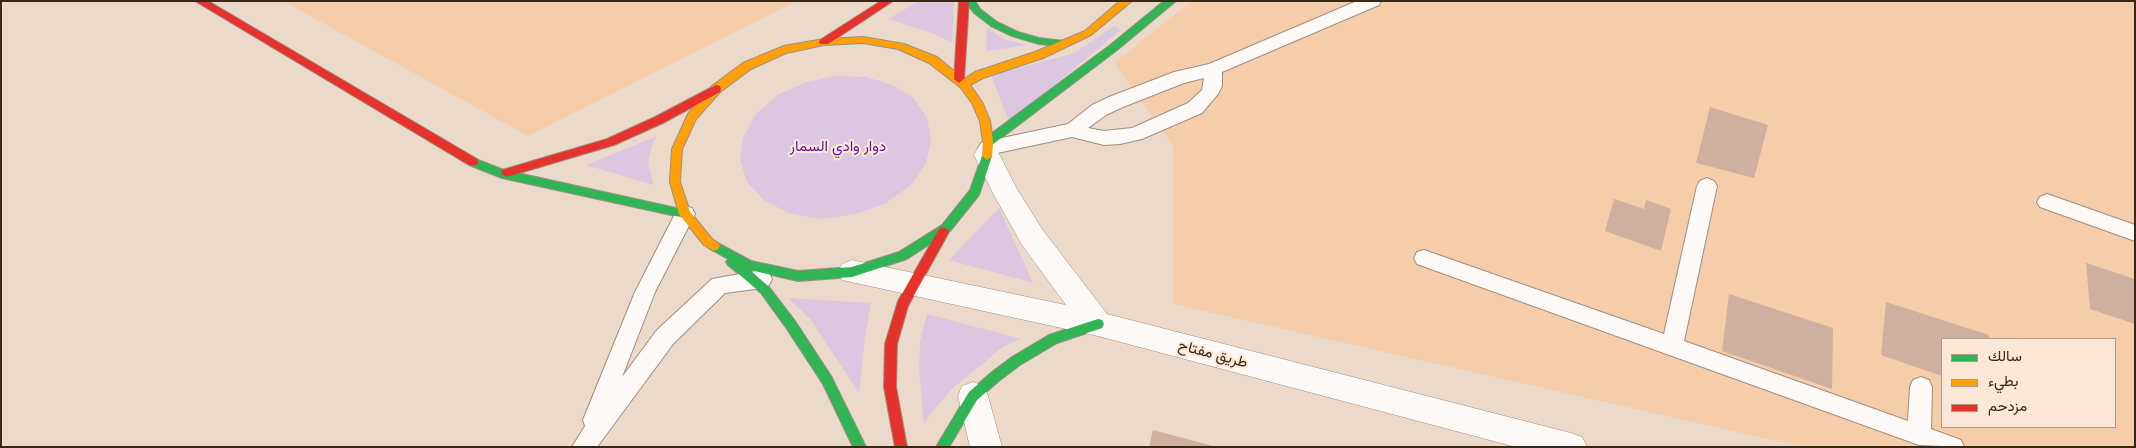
<!DOCTYPE html>
<html>
<head>
<meta charset="utf-8">
<style>
	body { margin:0 }
	#map { position:relative; width:2136px; height:448px; overflow:hidden; background:#ebd9ca; font-family:Montserrat,Vazirmatn,sans-serif }
	canvas { display:block }
	.frame { position:absolute; inset:0; border:2px solid #3b2715; pointer-events:none }
	.legend { position:absolute; left:1941px; top:338px; width:175px; height:90px; box-sizing:border-box; background:#fde7d6; border:1px solid #af9a89; margin:0; padding:6px 9px; list-style:none; font-size:15px; color:#3b2715 }
	.legend li { display:flex; align-items:center; gap:10px; height:25px }
	.legend b { width:25px; border:1px solid #af9a89 }
</style>
</head>
<body>
<div id="map">
<canvas width="2136" height="448"></canvas>
<div class="frame"></div>
<ul class="legend">
<li><b style="height:6px;background:#30b455"></b>سالك</li>
<li><b style="height:6px;background:#ff9f0a"></b>بطيء</li>
<li><b style="height:6px;background:#e5322d"></b>مزدحم</li>
</ul>
</div>
<script>
const ctx = document.querySelector('canvas').getContext('2d');
ctx.lineJoin = 'round';
function paint(path, color) { ctx.fillStyle = color; ctx.fill(path, 'evenodd'); }
const toPath = rows => new Path2D(rows.map(r => 'M' + r).join(''));
function stroke(path, color, width, dash) { ctx.strokeStyle = color; ctx.lineWidth = width; ctx.lineCap = dash ? 'butt' : 'round'; ctx.setLineDash(dash || []); ctx.stroke(path); }
function label(font, color, halo, rows, align = 'center') {
  ctx.font = font + ' Montserrat,Vazirmatn,sans-serif'; ctx.lineWidth = 4; ctx.setLineDash([]); ctx.textBaseline = 'middle'; ctx.strokeStyle = halo; ctx.fillStyle = color; for (const [text, x, y, turn = 0] of rows) {
    ctx.save(); ctx.translate(x, y); ctx.rotate((+turn || 0) * Math.PI / 180); ctx.textAlign = isNaN(turn) ? turn : align; if (halo) ctx.strokeText(text, 0, 0); ctx.fillText(text, 0, 0); ctx.restore();
  }
}
paint(toPath([
	[283,1,797,1,528,136],
	[1192,1,2135,1,2135,447,1803,447,1173,304,1173,145,1114,63],
	[1942,339,2115,339,2115,427,1942,427]
]), '#f6cdab');
paint(toPath([
	[919,1,954,1,952,43,935,34,888,19],
	[1114,26,1121,30,1009,122,991,75,1075,53],
	[987,27,1003,39,1027,45,986,51],
	[837,76,866,77,893,85,913,98,927,117,931,140,926,163,911,185,886,203,856,214,823,219,791,214,765,201,747,182,740,159,744,135,757,113,779,94,807,82],
	[657,136,652,144,648,163,654,185,586,165],
	[999,208,1033,283,949,260],
	[788,298,871,303,865,337,859,393,811,320],
	[927,314,1021,339,1004,346,953,388,931,413,924,424,919,370,920,341]
]), '#dbc7df');
paint(toPath([
	[1710,107,1768,125,1754,178,1696,163],
	[1614,199,1644,209,1646,200,1671,209,1661,251,1605,231],
	[2086,263,2135,279,2135,324,2090,309],
	[1729,294,1833,328,1832,389,1722,351],
	[1886,302,1989,335,1989,339,1942,339,1942,376,1881,355],
	[1153,430,1213,446,1213,447,1149,447]
]), '#cfaf9e');
const lane = toPath([
	[1357,1,1381,1,1379,5,1222,72,1222,86,1218,94,1202,113,1142,139,1120,144,1104,145,1072,137,988,155,981,153,978,148,981,143,988,141,1068,124,1092,105,1109,97,1174,72,1209,64,1357,1],
	[1204,78,1202,90,1188,103,1132,128,1104,131,1088,128,1106,115,1123,107,1184,83,1204,78],
	[1707,178,1714,181,1717,186,1684,341,1908,421,1910,387,1913,380,1921,377,1929,380,1932,387,1931,429,1961,440,1964,447,1919,445,1417,264,1414,258,1417,252,1424,250,1664,334,1697,186,1700,181,1707,178],
	[2047,194,2135,225,2135,241,2040,207,2037,202,2040,197,2047,194],
	[685,206,692,208,695,214,655,292,622,377,657,330,712,279,762,270,769,273,772,279,769,285,762,288,725,293,673,344,597,447,572,447,585,426,583,420,635,292,678,208,685,206]
]);
const street = toPath([
	[987,145,996,148,1017,189,1042,229,1107,314,1571,433,1582,437,1587,447,1516,447,1098,336,842,280,838,272,842,264,852,260,1066,305,1022,245,994,195,974,155,978,148,987,145],
	[973,382,984,386,988,396,1002,447,970,447,958,396,962,386,973,382]
]);
const fast = toPath([
	[965,1,975,1,980,9,997,22,1018,32,1039,38,1065,41,1070,44,1065,47,1039,44,1012,36,991,26,974,13,965,1],
	[1164,1,1176,1,1117,50,992,145,984,145,983,142,984,139,1109,46,1164,1],
	[987,152,992,156,979,195,950,231,907,259,852,277,798,281,750,270,769,287,795,321,831,376,866,447,853,447,823,384,787,329,761,293,728,265,726,262,728,259,710,249,708,246,710,243,714,241,751,261,798,271,852,267,899,252,942,225,970,190,982,156,987,152],
	[473,158,504,170,685,210,689,211,691,214,689,217,685,218,502,178,469,165,468,162,473,158],
	[1098,319,1102,320,1104,324,1102,328,1057,343,1020,365,1000,380,977,400,949,447,936,447,969,392,992,372,1012,357,1049,335,1098,319]
]);
const slow = toPath([
	[1120,1,1132,1,1091,35,1043,58,983,78,970,85,982,102,990,121,993,142,992,156,987,160,982,156,983,142,980,121,972,103,960,87,929,63,898,49,863,43,824,45,786,53,751,69,720,92,696,119,682,149,680,182,690,212,712,239,718,243,720,246,718,249,714,251,704,245,679,214,670,182,672,149,688,114,712,86,743,63,784,46,824,39,863,37,904,44,937,57,964,79,975,72,1035,52,1085,31,1120,1]
]);
const jam = toPath([
	[195,1,208,1,477,159,478,162,477,165,469,165,195,1],
	[881,1,893,1,828,44,820,44,819,42,820,40,881,1],
	[959,1,969,1,964,79,959,83,954,79,959,1],
	[716,85,720,86,721,89,720,92,663,123,614,145,506,177,501,173,502,170,607,139,655,117,716,85],
	[943,227,947,229,949,232,908,306,897,344,896,387,907,447,895,447,884,387,885,344,898,301,939,229,943,227]
]);
stroke(lane, '#9f8f80', 2);
stroke(street, '#9f8f80', 1);
stroke(fast, '#9f8f80', 2);
stroke(slow, '#9f8f80', 2);
stroke(jam, '#9f8f80', 2);
paint(lane, '#fcf9f7');
paint(street, '#fcf9f7');
paint(fast, '#30b455');
paint(slow, '#ff9f0a');
paint(jam, '#e5322d');
label('15px', '#6216a2', '#fde7d6', [
	["دوار وادي السمار",838,147]
]);
label('15px', '#3b2715', '#fde7d6', [
	["طريق مفتاح",1213,354,15]
]);
</script>
</body>
</html>
